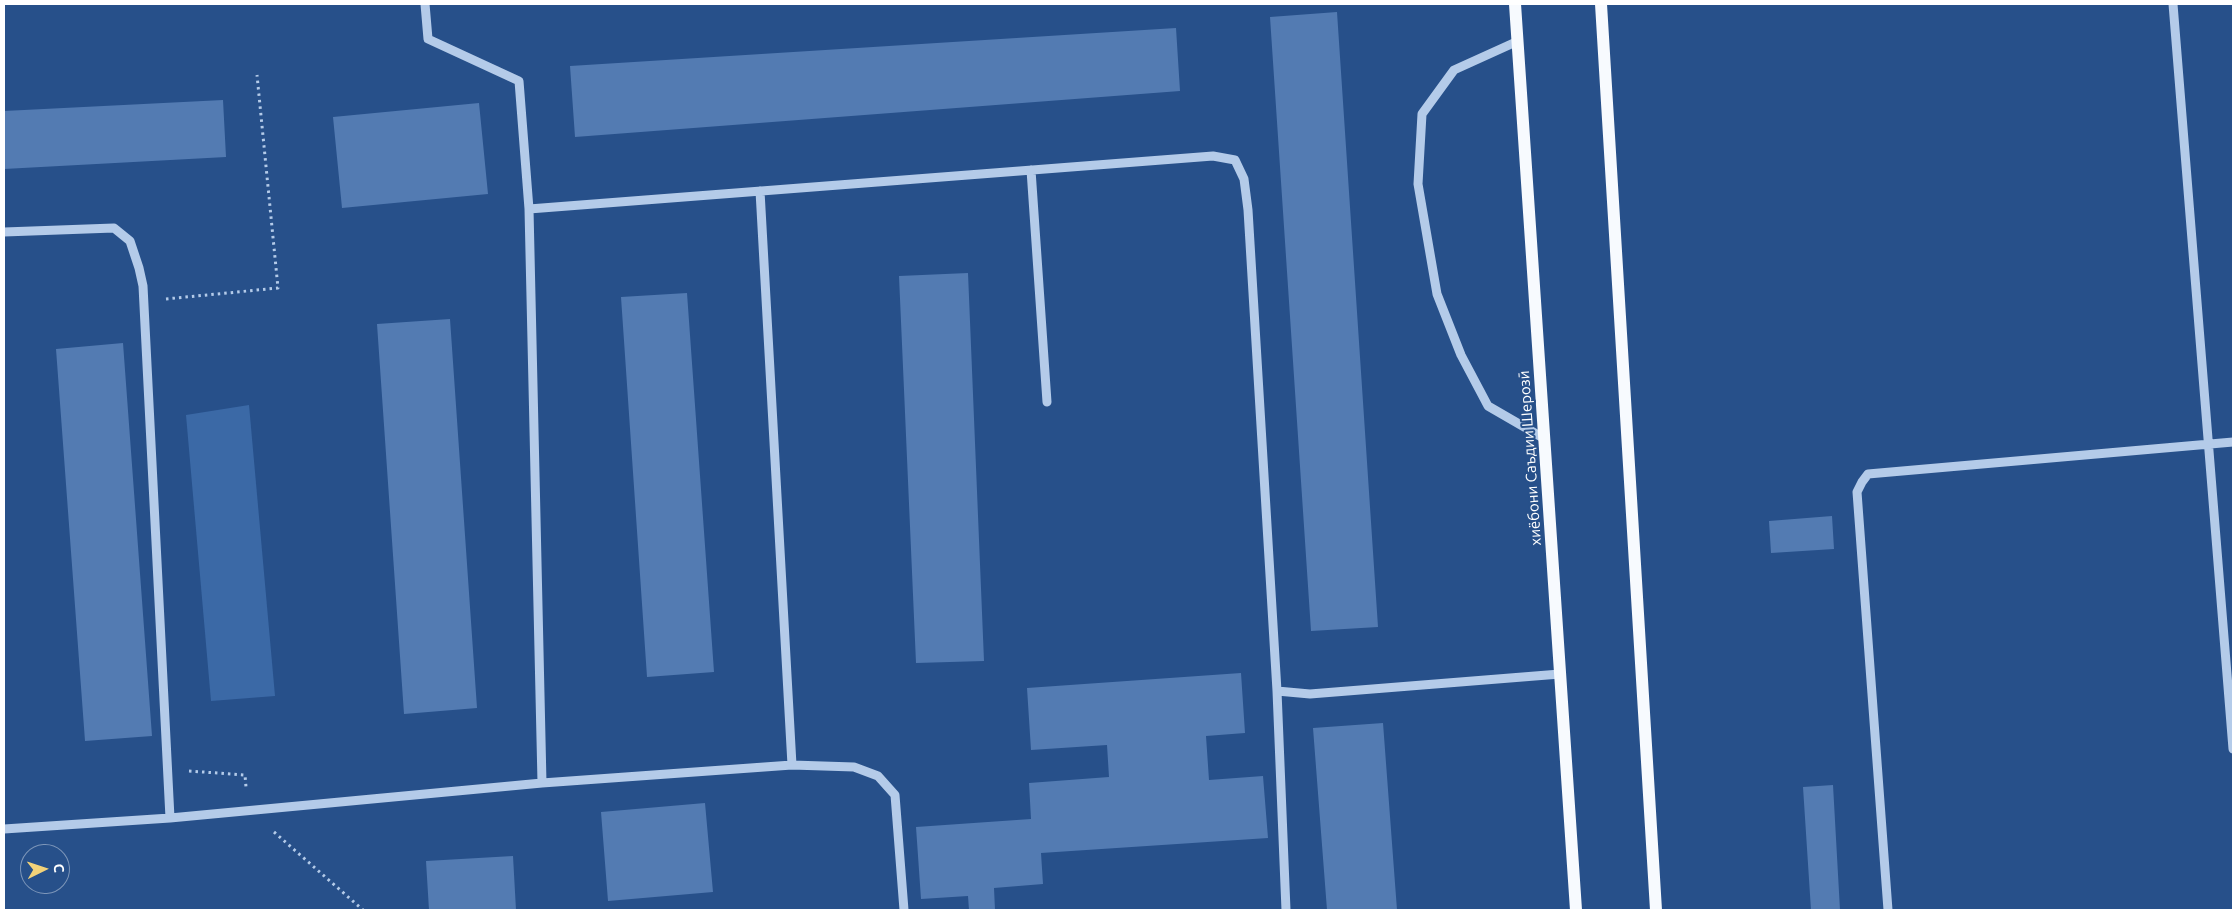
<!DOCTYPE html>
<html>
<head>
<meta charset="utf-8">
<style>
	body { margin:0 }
	#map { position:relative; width:2237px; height:914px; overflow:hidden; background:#27508a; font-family:Ubuntu,sans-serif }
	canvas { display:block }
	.frame { position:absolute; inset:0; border:5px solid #fff; pointer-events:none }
	.north { position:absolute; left:20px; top:844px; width:50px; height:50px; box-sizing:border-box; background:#27508a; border:1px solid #7d96b9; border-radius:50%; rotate:86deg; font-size:14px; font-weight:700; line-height:20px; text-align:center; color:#fff }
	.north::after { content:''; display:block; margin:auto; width:18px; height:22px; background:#f2d279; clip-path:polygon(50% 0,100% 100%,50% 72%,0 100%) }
</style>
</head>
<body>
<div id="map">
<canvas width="2237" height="914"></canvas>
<div class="frame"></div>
<div class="north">С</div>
</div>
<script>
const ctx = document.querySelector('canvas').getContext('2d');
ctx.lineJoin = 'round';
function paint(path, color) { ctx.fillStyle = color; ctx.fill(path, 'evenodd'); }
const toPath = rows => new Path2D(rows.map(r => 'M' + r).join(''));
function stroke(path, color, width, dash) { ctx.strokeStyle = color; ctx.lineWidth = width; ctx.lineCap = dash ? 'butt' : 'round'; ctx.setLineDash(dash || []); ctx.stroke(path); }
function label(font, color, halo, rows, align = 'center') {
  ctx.font = font + ' Ubuntu,sans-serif'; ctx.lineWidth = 4; ctx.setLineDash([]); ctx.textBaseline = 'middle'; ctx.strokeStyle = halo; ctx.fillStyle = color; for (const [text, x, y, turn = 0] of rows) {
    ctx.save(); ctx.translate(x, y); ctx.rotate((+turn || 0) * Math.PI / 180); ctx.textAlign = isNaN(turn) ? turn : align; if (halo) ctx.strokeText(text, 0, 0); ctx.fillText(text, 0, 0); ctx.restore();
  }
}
paint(toPath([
	[249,405,275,696,211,701,186,415]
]), '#3b69a6');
paint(toPath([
	[1337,12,1378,627,1311,631,1270,17],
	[1176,28,1180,91,575,137,570,66],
	[223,100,226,157,4,169,4,111],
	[479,103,488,194,342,208,333,117],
	[968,273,984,661,916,663,899,276],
	[687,293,714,672,647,677,621,297],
	[450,319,477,708,404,714,377,324],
	[123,343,152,736,85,741,56,349],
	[1832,516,1834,549,1771,553,1769,521],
	[1241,673,1245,733,1206,736,1209,780,1263,776,1268,838,1041,853,1043,884,994,888,995,910,969,910,968,896,921,899,916,827,1031,819,1029,783,1109,777,1107,745,1031,750,1027,688],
	[1383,723,1397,910,1327,910,1313,728],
	[1833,785,1840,910,1811,910,1803,787],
	[705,803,713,892,608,901,601,812],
	[513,856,516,910,429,910,426,861]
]), '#537bb2');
stroke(toPath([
	[166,299,278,288,257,75],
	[189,771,245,775,246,787],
	[274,832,363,910]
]), '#b4cbe9', 3, [2.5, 4]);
stroke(toPath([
	[425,4,428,39,519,81,529,209,542,783,792,765,760,191],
	[2173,4,2233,749],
	[1518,41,1454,70,1422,114,1418,184,1437,294,1461,355,1488,406,1545,439],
	[1031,170,1047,402],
	[529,209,1213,156,1235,160,1244,179,1248,210,1277,691,1286,910],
	[4,232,114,228,130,241,139,268,143,286,170,818,542,783],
	[1277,691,1310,694,1560,674],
	[792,765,854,767,878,776,895,795,904,910],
	[4,829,170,818],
	[1888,910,1857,492,1862,482,1868,474,2233,442]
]), '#b4cbe9', 9);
stroke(toPath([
	[1515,4,1576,910],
	[1601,4,1656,910]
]), '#f7fafe', 12);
label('15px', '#fff', '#27508a', [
	["хиёбони Саъдии Шерозӣ",1530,458,-94]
]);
</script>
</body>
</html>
